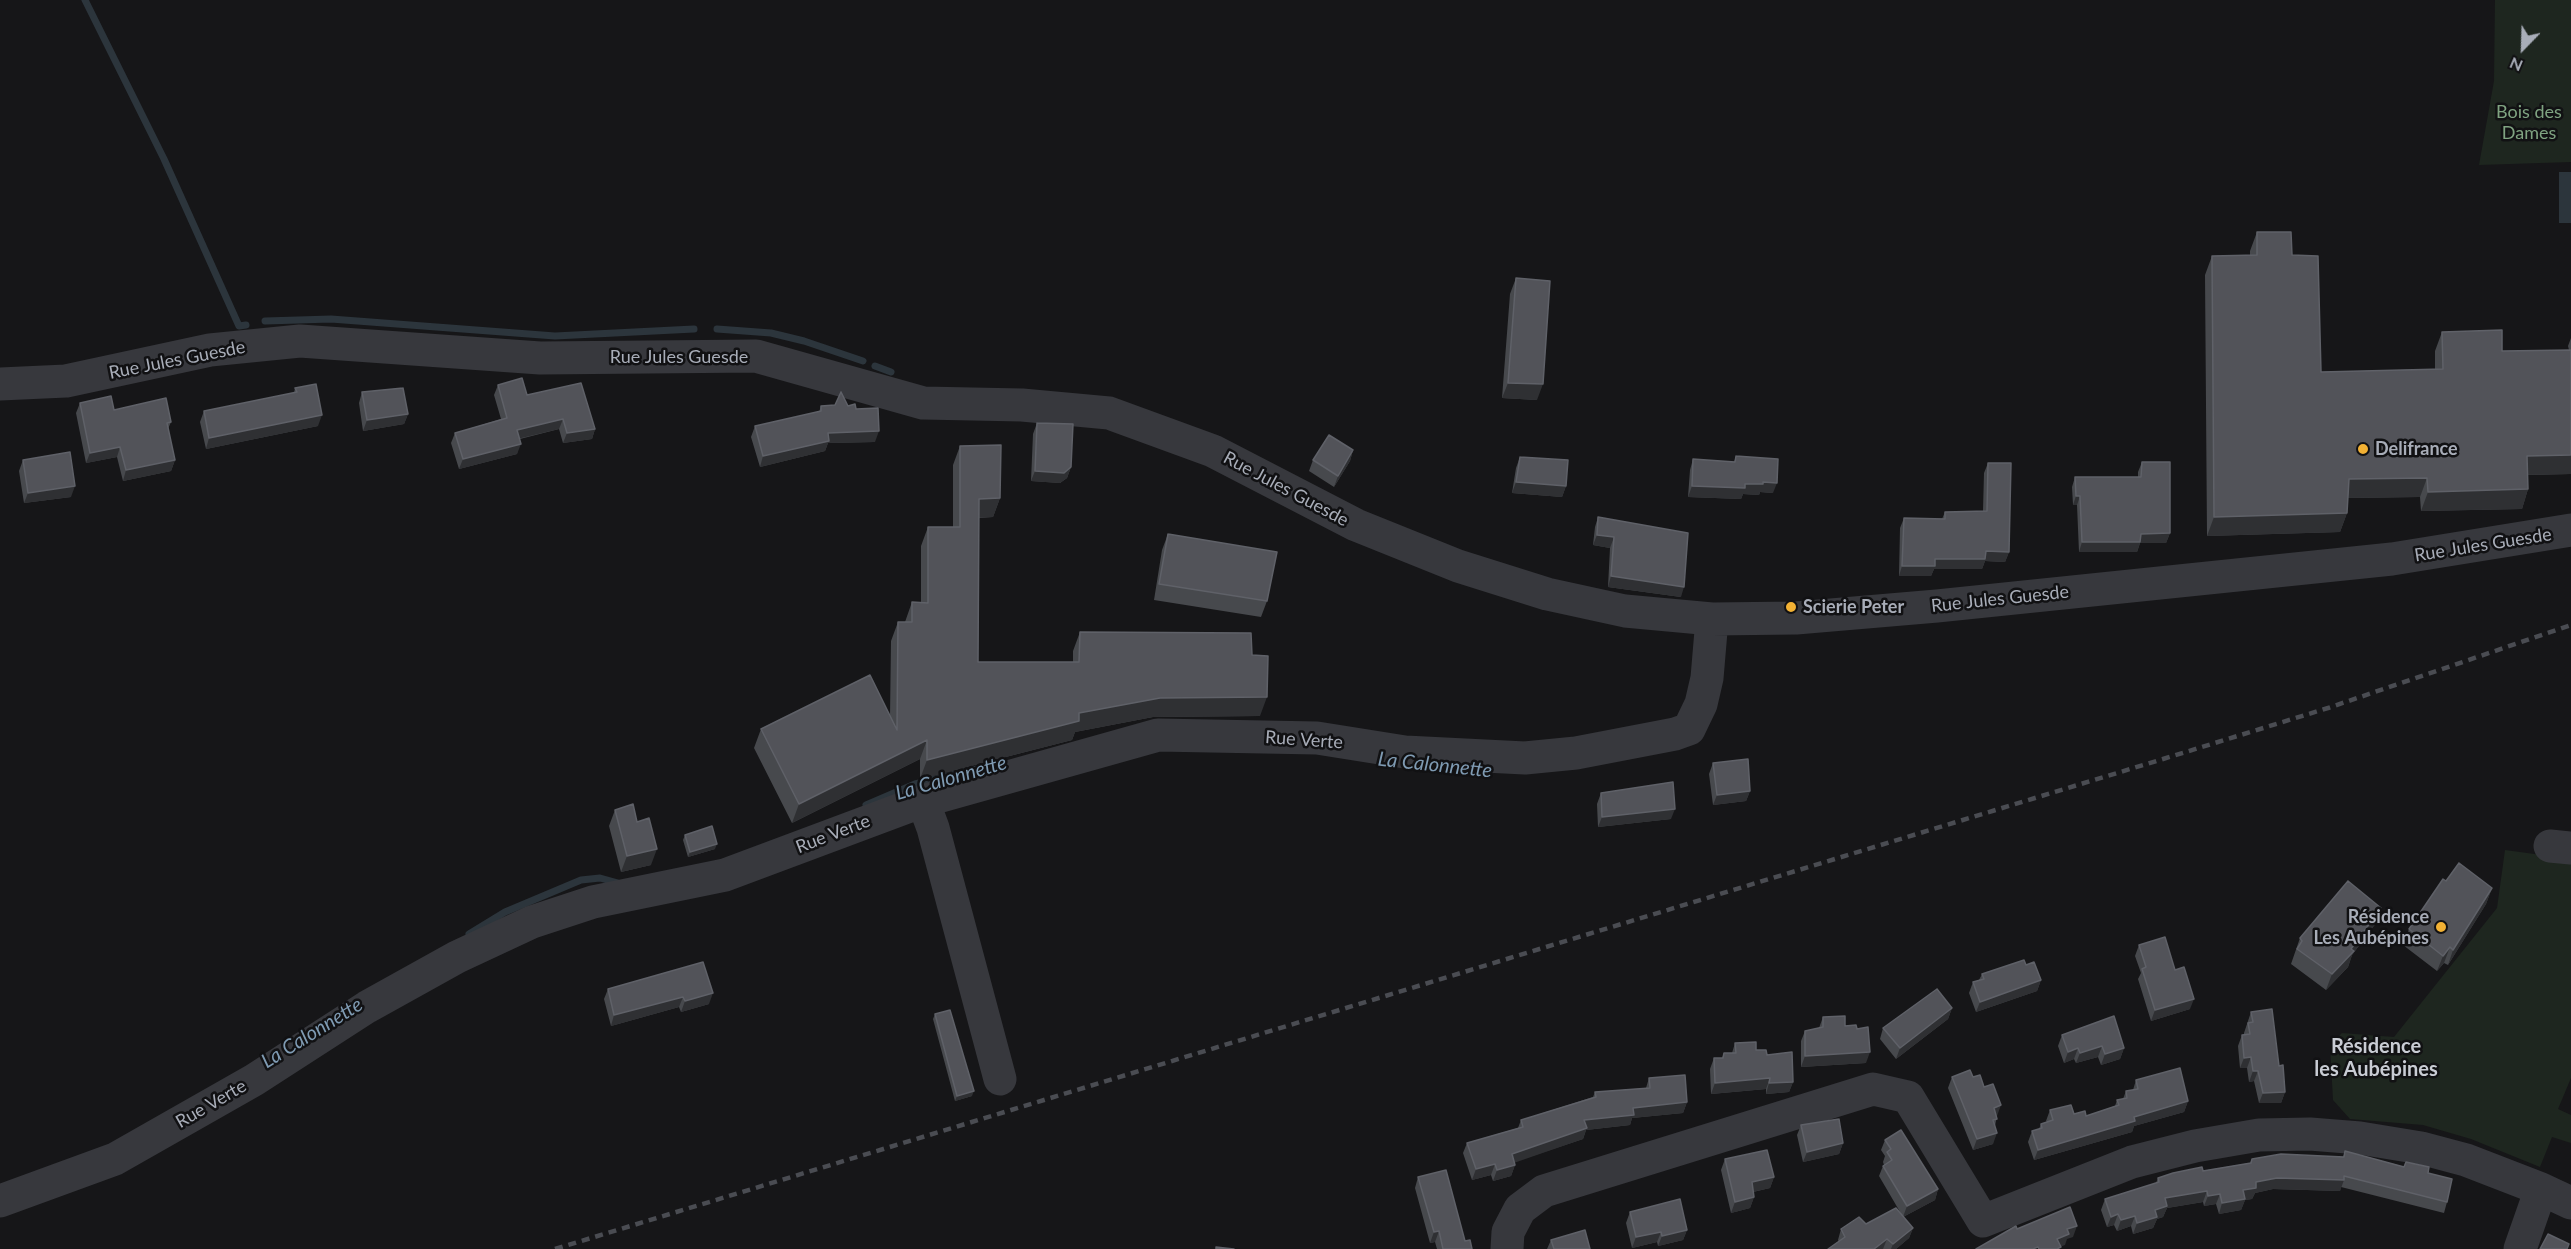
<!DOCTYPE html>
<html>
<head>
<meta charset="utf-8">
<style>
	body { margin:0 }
	#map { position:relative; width:2571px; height:1249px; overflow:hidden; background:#161618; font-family:Lato,sans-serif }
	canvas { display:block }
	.north { position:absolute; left:2493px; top:18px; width:60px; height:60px; -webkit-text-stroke:4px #111113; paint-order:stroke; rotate:203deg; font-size:16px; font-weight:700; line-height:24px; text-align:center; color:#a8adb8 }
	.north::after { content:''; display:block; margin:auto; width:21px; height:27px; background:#a8adb8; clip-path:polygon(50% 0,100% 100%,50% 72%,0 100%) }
</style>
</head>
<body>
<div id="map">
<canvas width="2571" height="1249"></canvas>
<div class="north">N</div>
</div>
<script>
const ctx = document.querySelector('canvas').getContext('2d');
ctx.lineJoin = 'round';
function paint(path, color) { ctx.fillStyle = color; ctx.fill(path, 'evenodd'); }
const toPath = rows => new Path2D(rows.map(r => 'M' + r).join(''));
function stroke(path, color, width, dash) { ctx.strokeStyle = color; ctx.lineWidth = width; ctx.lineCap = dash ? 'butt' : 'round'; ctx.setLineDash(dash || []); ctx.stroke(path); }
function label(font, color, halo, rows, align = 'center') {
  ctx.font = font + ' Lato,sans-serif'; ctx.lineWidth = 5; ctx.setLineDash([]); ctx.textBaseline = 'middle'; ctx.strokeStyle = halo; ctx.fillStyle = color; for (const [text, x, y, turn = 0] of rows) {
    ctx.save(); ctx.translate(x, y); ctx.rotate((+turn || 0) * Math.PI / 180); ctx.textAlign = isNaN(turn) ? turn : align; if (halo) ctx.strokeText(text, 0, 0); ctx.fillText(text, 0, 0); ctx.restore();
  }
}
paint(toPath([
	[2495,0,2571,0,2571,162,2479,165,2494,81],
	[2505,850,2571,859,2571,1078,2558,1109,2571,1115,2571,1143,2552,1137,2540,1167,2471,1139,2423,1125,2350,1119,2333,1100,2330,1045,2342,1033,2394,1037,2497,908]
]), '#1e261f');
paint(toPath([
	[2559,172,2571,172,2571,223,2559,223]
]), '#2c353c');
stroke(toPath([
	[85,0,164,159,239,326,246,325],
	[265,321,331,319,555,336,694,329],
	[717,329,771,333,804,341,863,361],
	[875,366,891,372],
	[866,805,915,784,981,768],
	[469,934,505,912,581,880,600,878,618,883]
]), '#2c353c', 7);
stroke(toPath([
	[0,384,66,381,210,350,300,341,540,358,756,356,923,403,1022,405,1109,413,1213,451,1356,525,1458,566,1547,594,1625,611,1712,619,1796,618,1937,606,2392,559,2571,530],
	[923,801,933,828,1000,1079],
	[2550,846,2571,848],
	[0,1201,115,1159,254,1080,367,1007,457,957,532,922,593,902,725,875,923,801,1158,735,1317,738,1405,752,1525,758,1576,753,1675,734,1689,729,1701,704,1707,678,1712,619],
	[1507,1249,1508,1232,1520,1209,1544,1191,1873,1089,1908,1097,1983,1221,2132,1162,2195,1146,2259,1135,2310,1134,2360,1138,2421,1148,2466,1160,2541,1189],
	[2520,1249,2541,1189,2571,1203]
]), '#37383d', 33);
stroke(toPath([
	[555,1249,2163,759,2328,708,2571,625]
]), '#4a4c52', 4.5, [8, 6]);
paint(toPath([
	[2257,232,2292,255,2321,372,2435,369,2435,351,2442,332,2502,351,2569,350,2568,346,2571,338,2571,474,2528,475,2528,489,2522,509,2421,511,2420,497,2348,498,2347,513,2340,532,2207,536,2205,275,2212,256,2250,255,2250,251],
	[1516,278,1537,400,1502,398,1510,294],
	[498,385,527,395,595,429,592,439,563,443,559,429,520,439,517,454,459,469,451,443,455,433,501,419,494,395],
	[295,388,318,426,206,449,200,422,204,411,294,393],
	[362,392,408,414,404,424,363,431,359,403],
	[80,403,171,422,168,429,175,460,171,471,123,481,117,457,86,463,76,413],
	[821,406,848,406,856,409,875,442,828,443,825,451,760,467,751,437,755,426,819,412],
	[1037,423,1071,467,1067,478,1060,483,1031,481,1033,434],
	[960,446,1000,498,993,517,979,518,978,662,1073,662,1073,651,1080,632,1252,655,1260,716,1153,717,1075,732,1072,740,920,779,920,759,792,823,754,748,761,729,890,717,891,641,898,622,905,622,912,602,921,602,921,546,928,527,953,527,953,465],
	[1353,450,1350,461,1334,487,1309,471,1313,460],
	[1736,456,1773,493,1760,492,1759,495,1743,494,1741,499,1688,497,1690,470,1693,459,1734,462],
	[1520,457,1566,486,1562,497,1512,493,1516,468],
	[23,460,71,497,24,503,19,471],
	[2142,462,2170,533,2166,543,2140,543,2137,552,2079,552,2077,505,2073,505,2072,487,2075,477,2138,477,2138,472],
	[1988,463,2009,552,2005,562,1985,561,1982,569,1934,569,1931,576,1899,576,1900,528,1904,518,1942,519,1945,512,1983,511,1984,473],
	[1598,517,1681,597,1608,587,1610,548,1593,545,1595,527],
	[1168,534,1267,601,1261,617,1154,600,1162,550],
	[1713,763,1750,791,1746,801,1713,805,1709,774],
	[1601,793,1671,819,1598,827,1597,804],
	[615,810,651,865,621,872,609,826],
	[685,835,715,849,688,857,683,840],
	[2446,881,2492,888,2486,904,2448,965,2444,963,2437,971,2403,945,2409,929],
	[2381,908,2376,923,2352,955,2348,967,2326,990,2291,964,2300,938],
	[2139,945,2175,970,2190,1009,2151,1021,2138,979,2141,973,2135,956],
	[703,962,709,1004,681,1012,679,1007,611,1026,604,999,608,989],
	[2026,965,2041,980,2037,991,1976,1012,1969,993,1973,982,1979,980,1982,974],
	[1952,1008,1948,1019,1896,1059,1880,1039,1883,1028],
	[2251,1012,2279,1066,2285,1092,2281,1103,2259,1103,2254,1081,2249,1082,2247,1068,2240,1068,2238,1046,2242,1035,2244,1035,2244,1033],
	[935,1014,972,1096,955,1101,933,1019],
	[1823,1017,1845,1026,1866,1063,1801,1067,1801,1041,1805,1031,1819,1028],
	[2062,1035,2124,1048,2120,1059,2101,1065,2098,1057,2076,1063,2074,1059,2064,1063,2058,1046],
	[1735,1043,1767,1055,1793,1082,1789,1092,1766,1094,1766,1089,1711,1094,1710,1069,1714,1058,1722,1058,1724,1053,1732,1053],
	[1952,1077,1973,1077,1984,1087,1997,1116,1995,1126,1993,1144,1973,1150,1948,1088],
	[1649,1078,1687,1102,1683,1113,1632,1118,1630,1125,1586,1130,1583,1139,1514,1162,1515,1165,1511,1176,1493,1181,1491,1175,1472,1180,1463,1153,1467,1143,1518,1128,1521,1120,1593,1097,1595,1092,1646,1088],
	[2136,1080,2188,1101,2184,1112,2134,1126,2132,1132,2034,1160,2028,1142,2032,1131,2039,1129,2041,1124,2047,1122,2046,1121,2050,1110,2086,1116,2115,1106,2117,1100,2123,1099,2126,1091,2133,1090],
	[1801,1125,1843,1143,1839,1154,1803,1162,1797,1135],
	[1885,1140,1938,1189,1935,1200,1903,1217,1879,1176,1883,1166,1884,1165,1883,1162,1885,1156,1881,1150],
	[2345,1151,2428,1173,2447,1202,2444,1213,2341,1187,2340,1191,2273,1189,2255,1193,2252,1199,2245,1200,2241,1210,2219,1214,2216,1204,2204,1206,2203,1202,2167,1208,2163,1217,2157,1219,2153,1228,2133,1234,2131,1226,2117,1231,2114,1225,2107,1227,2101,1210,2105,1199,2156,1183,2158,1178,2250,1163,2252,1159,2343,1157],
	[1725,1159,1774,1177,1770,1188,1753,1192,1754,1197,1750,1208,1731,1213,1721,1170],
	[1418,1177,1465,1241,1472,1249,1437,1249,1435,1242,1430,1243,1415,1188],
	[1630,1212,1687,1230,1683,1240,1658,1246,1657,1242,1632,1248,1626,1223],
	[1866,1224,1913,1228,1909,1238,1896,1249,1828,1249,1839,1242,1838,1240,1841,1229],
	[1551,1240,1590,1249,1547,1249]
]), '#47494d');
paint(toPath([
	[1508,383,1543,384,1537,400,1502,398],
	[408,414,404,424,363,431,367,420],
	[322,415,318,426,206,449,209,438],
	[563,419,559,429,513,440,517,430],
	[595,429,592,439,563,443,567,433],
	[879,431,875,442,828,443,825,451,760,467,763,456,828,433],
	[521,444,517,454,459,469,463,459],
	[120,447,117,457,86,463,90,453],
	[1353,450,1350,461,1334,487,1338,476],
	[2571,455,2571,474,2520,475,2527,456],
	[175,460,171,471,123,481,126,470],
	[1071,467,1067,478,1060,483,1031,481,1035,471],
	[2427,478,2420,497,2342,498,2349,479],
	[1516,482,1566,486,1562,497,1512,493],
	[1763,482,1777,483,1773,493,1760,492,1759,495,1743,494,1741,499,1688,497,1692,486],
	[75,486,71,497,24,503,28,493],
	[2528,489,2522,509,2421,511,2428,492],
	[2076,496,2080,496,2077,505,2073,505],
	[1000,498,993,517,972,518,979,499],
	[2347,513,2340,532,2207,536,2214,517],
	[2170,533,2166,543,2140,543,2137,552,2079,552,2082,542,2141,534],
	[1597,535,1614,537,1610,548,1593,545],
	[1986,551,2009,552,2005,562,1985,561,1982,569,1934,569,1931,576,1899,576,1902,566,1935,559],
	[1611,576,1684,587,1681,597,1608,587],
	[1267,697,1260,716,1153,717,1075,732,1072,740,920,779,927,760,1079,713,1160,698],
	[927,740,920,759,792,823,799,804],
	[1750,791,1746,801,1713,805,1717,795],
	[1675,809,1671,819,1598,827,1602,817],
	[717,844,715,849,688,857,690,852],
	[657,849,651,865,621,872,627,856],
	[2492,888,2486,904,2448,965,2453,950],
	[2381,908,2376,923,2352,955,2348,967,2326,990,2332,974],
	[2450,947,2444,963,2437,971,2443,956],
	[2041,980,2037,991,1976,1012,1980,1002],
	[713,993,709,1004,681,1012,685,1001],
	[683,997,679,1007,611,1026,614,1015],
	[2194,999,2190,1009,2151,1021,2155,1010],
	[1952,1008,1948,1019,1896,1059,1900,1048],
	[2102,1046,2098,1057,2076,1063,2080,1053],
	[2078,1048,2074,1059,2064,1063,2068,1052],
	[2124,1048,2120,1059,2101,1065,2105,1054],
	[1870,1052,1866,1063,1801,1067,1805,1056],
	[2251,1057,2247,1068,2240,1068,2244,1058],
	[2253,1071,2258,1071,2254,1081,2249,1082],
	[1770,1078,1766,1089,1711,1094,1715,1083],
	[1793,1082,1789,1092,1766,1094,1769,1083],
	[974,1091,972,1096,955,1101,957,1096],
	[2285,1092,2281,1103,2259,1103,2263,1093],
	[2188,1101,2184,1112,2134,1126,2132,1132,2034,1160,2038,1150,2134,1117],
	[1687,1102,1683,1113,1632,1118,1630,1125,1586,1130,1583,1139,1508,1165,1512,1154,1584,1120,1633,1108],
	[2001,1105,1997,1116,1990,1119,1994,1108],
	[1997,1133,1993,1144,1973,1150,1977,1139],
	[1843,1143,1839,1154,1803,1162,1807,1152],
	[1495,1164,1491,1175,1472,1180,1476,1169],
	[1515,1165,1511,1176,1493,1181,1497,1170],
	[1774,1177,1770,1188,1748,1193,1752,1182],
	[2277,1178,2344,1180,2340,1191,2273,1189,2255,1193,2252,1199,2245,1200,2241,1210,2219,1214,2222,1203,2243,1190,2256,1182],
	[1938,1189,1935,1200,1903,1217,1907,1206],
	[2207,1191,2203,1202,2167,1208,2163,1217,2157,1219,2153,1228,2133,1234,2137,1223,2165,1198],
	[2220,1194,2216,1204,2204,1206,2208,1196],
	[1754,1197,1750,1208,1731,1213,1735,1202],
	[2118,1214,2114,1225,2107,1227,2111,1217],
	[2135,1216,2131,1226,2117,1231,2121,1220],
	[2077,1226,2073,1237,2067,1239,2065,1245,2055,1249,2057,1239,2067,1229],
	[1913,1228,1909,1238,1896,1249,1891,1249,1893,1244],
	[1687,1230,1683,1240,1658,1246,1662,1236],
	[1439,1231,1435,1242,1430,1243,1434,1232],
	[1661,1232,1657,1242,1632,1248,1636,1237],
	[1887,1239,1883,1249,1874,1249]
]), '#2f3033');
const building = toPath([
	[2257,232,2291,232,2292,255,2318,256,2321,372,2443,369,2442,332,2502,330,2502,351,2571,350,2571,455,2527,456,2528,489,2428,492,2427,478,2349,479,2347,513,2214,517,2212,256,2257,255,2257,232],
	[1516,278,1550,281,1543,384,1508,383,1516,278],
	[522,378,527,395,581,383,595,429,567,433,563,419,517,430,521,444,463,459,455,433,507,418,498,385,522,378],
	[316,384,322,415,209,438,204,411,297,392,295,388,316,384],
	[403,388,408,414,367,420,362,392,403,388],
	[841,392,848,406,855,404,856,409,878,408,879,431,828,433,829,441,763,456,755,426,821,411,821,406,835,405,841,392],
	[111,396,114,410,166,398,171,422,167,423,175,460,126,470,120,447,90,453,80,403,111,396],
	[1037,423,1073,424,1071,467,1064,473,1035,471,1037,423],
	[1329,435,1353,450,1338,476,1313,460,1329,435],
	[1001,445,1000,498,979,499,978,662,1079,662,1080,632,1251,633,1252,655,1268,656,1267,697,1160,698,1079,713,1079,721,927,760,927,740,799,804,761,729,870,675,897,730,898,622,912,622,912,602,928,603,928,527,960,527,960,446,1001,445],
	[70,452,75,486,28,493,23,460,70,452],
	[1736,456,1778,459,1777,483,1763,482,1763,484,1745,484,1745,488,1692,486,1693,459,1735,462,1736,456],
	[1520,457,1568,460,1566,486,1516,482,1520,457],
	[2142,462,2170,462,2170,533,2141,534,2140,542,2082,542,2080,496,2076,496,2075,477,2141,477,2142,462],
	[1988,463,2011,463,2009,552,1986,551,1985,559,1935,559,1935,566,1902,566,1904,518,1945,519,1945,512,1987,511,1988,463],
	[1598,517,1688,533,1684,587,1611,576,1614,537,1597,535,1598,517],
	[1168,534,1277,552,1267,601,1159,584,1168,534],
	[1748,759,1750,791,1717,795,1713,763,1748,759],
	[1673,782,1675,809,1602,817,1601,793,1673,782],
	[633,804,637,822,649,818,657,849,627,856,615,810,633,804],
	[712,826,717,844,690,852,685,835,712,826],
	[2459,863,2492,888,2453,950,2450,947,2443,956,2409,929,2443,879,2446,881,2459,863],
	[2348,881,2381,908,2351,949,2354,951,2332,974,2297,949,2302,941,2300,938,2348,881],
	[2165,937,2175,970,2184,967,2194,999,2155,1010,2142,969,2146,967,2139,945,2165,937],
	[2024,960,2026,965,2034,962,2041,980,1980,1002,1973,982,1984,979,1982,974,2024,960],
	[703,962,713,993,685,1001,683,997,614,1015,608,989,703,962],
	[1937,989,1952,1008,1900,1048,1883,1028,1937,989],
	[2272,1009,2279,1066,2283,1065,2285,1092,2263,1093,2258,1071,2253,1071,2251,1057,2244,1058,2242,1035,2250,1034,2248,1023,2253,1022,2251,1012,2272,1009],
	[950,1010,974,1091,957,1096,935,1014,950,1010],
	[1845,1016,1845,1026,1856,1025,1857,1029,1868,1027,1870,1052,1805,1056,1805,1031,1823,1027,1823,1017,1845,1016],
	[2114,1016,2124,1048,2105,1054,2102,1046,2080,1053,2078,1048,2068,1052,2062,1035,2114,1016],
	[1756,1042,1756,1050,1766,1050,1767,1055,1792,1052,1793,1082,1769,1083,1770,1078,1715,1083,1714,1058,1723,1058,1724,1053,1736,1053,1735,1043,1756,1042],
	[2180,1068,2188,1101,2134,1117,2135,1121,2038,1150,2032,1131,2042,1128,2041,1124,2053,1120,2050,1110,2071,1105,2074,1114,2085,1111,2086,1116,2119,1105,2117,1100,2127,1098,2126,1091,2138,1089,2136,1080,2180,1068],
	[1970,1070,1973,1077,1980,1075,1984,1087,1993,1084,2001,1105,1994,1108,1997,1119,1993,1120,1997,1133,1977,1139,1952,1077,1970,1070],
	[1685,1075,1687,1102,1633,1108,1634,1115,1584,1120,1587,1128,1512,1154,1515,1165,1497,1170,1495,1164,1476,1169,1467,1143,1523,1127,1521,1120,1596,1097,1595,1092,1650,1088,1649,1078,1685,1075],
	[1839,1119,1843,1143,1807,1152,1801,1125,1839,1119],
	[1901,1130,1938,1189,1907,1206,1883,1166,1892,1160,1887,1152,1891,1149,1885,1140,1901,1130],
	[1767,1150,1774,1177,1752,1182,1754,1197,1735,1202,1725,1159,1767,1150],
	[2345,1151,2404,1167,2406,1162,2429,1167,2428,1173,2452,1179,2447,1202,2344,1176,2344,1180,2277,1178,2256,1182,2256,1188,2243,1190,2245,1199,2222,1203,2220,1194,2208,1196,2207,1191,2165,1198,2167,1206,2155,1210,2157,1217,2137,1223,2135,1216,2121,1220,2118,1214,2111,1217,2105,1199,2159,1182,2158,1178,2173,1173,2202,1167,2203,1171,2251,1163,2252,1159,2281,1154,2344,1157,2345,1151],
	[1446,1170,1465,1241,1470,1240,1472,1249,1443,1249,1439,1231,1434,1232,1418,1177,1446,1170],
	[1680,1199,1687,1230,1662,1236,1661,1232,1636,1237,1630,1212,1680,1199],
	[2070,1207,2077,1226,2067,1229,2069,1234,2057,1239,2061,1247,2057,1249,2039,1249,2038,1247,2033,1249,1976,1249,2016,1226,2017,1229,2070,1207],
	[1896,1208,1913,1228,1893,1244,1887,1239,1874,1249,1828,1249,1845,1237,1841,1229,1859,1217,1866,1224,1896,1208],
	[1585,1230,1590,1249,1554,1249,1551,1240,1585,1230],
	[2548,1234,2569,1244,2567,1249,2540,1249,2548,1234],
	[1216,1247,1234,1249,1216,1249,1216,1247]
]);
paint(building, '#525359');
stroke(building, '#5f6168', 1.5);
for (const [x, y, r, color] of [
	[2363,449,6,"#f2b134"],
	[1791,607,6,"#f2b134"],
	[2441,927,6,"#f2b134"]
]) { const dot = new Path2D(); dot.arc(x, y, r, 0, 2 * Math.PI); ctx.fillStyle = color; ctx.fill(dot); stroke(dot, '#111113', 2); }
label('18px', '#7fa381', '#111113', [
	["Bois des",2529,112],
	["Dames",2529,133]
]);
label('18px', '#a8adb8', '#111113', [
	["Rue Jules Guesde",679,357],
	["Rue Jules Guesde",177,360,-11],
	["Rue Jules Guesde",1286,489,28],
	["Rue Jules Guesde",2483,545,-9],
	["Rue Jules Guesde",2000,599,-6],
	["Rue Verte",1304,740,4],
	["Rue Verte",833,834,-21],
	["Rue Verte",211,1104,-30]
]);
label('bold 18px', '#a8adb8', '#111113', [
	["Delifrance",2375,449],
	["Scierie Peter",1803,607],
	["Résidence",2429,917,"right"],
	["Les Aubépines",2429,938,"right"]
], 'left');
label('italic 20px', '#7f9bb3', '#111113', [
	["La Calonnette",1435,765,6],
	["La Calonnette",951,778,-16],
	["La Calonnette",312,1033,-32]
]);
label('bold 20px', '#c9ccd4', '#111113', [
	["Résidence",2376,1047],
	["les Aubépines",2376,1070]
]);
</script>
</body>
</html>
